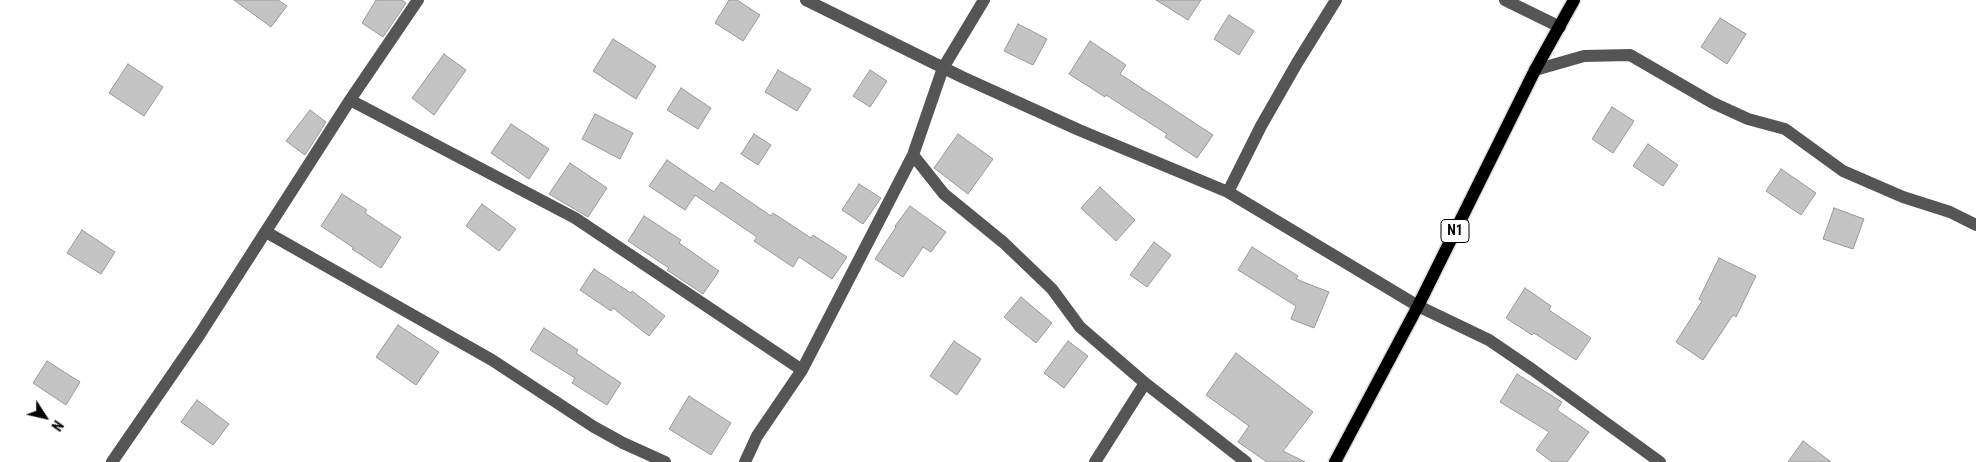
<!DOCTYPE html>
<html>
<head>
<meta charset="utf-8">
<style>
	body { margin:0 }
	#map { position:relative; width:1976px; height:462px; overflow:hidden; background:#fff; font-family:"Roboto Condensed",sans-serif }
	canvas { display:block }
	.north { position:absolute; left:20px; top:392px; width:50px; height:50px; -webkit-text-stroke:4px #fff; paint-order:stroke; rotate:125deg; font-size:14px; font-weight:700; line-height:20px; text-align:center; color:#000 }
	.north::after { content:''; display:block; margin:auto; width:18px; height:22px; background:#000; clip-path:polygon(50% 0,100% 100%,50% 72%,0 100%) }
</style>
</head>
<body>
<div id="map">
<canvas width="1976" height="462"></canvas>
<div class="north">N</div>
</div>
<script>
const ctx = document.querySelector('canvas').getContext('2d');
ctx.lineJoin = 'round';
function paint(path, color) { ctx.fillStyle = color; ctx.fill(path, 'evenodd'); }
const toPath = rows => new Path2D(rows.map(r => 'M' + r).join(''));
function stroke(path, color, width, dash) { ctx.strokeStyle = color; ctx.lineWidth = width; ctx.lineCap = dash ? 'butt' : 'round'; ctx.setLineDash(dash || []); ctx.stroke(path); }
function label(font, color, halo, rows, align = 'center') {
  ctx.font = font + ' "Roboto Condensed",sans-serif'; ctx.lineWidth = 5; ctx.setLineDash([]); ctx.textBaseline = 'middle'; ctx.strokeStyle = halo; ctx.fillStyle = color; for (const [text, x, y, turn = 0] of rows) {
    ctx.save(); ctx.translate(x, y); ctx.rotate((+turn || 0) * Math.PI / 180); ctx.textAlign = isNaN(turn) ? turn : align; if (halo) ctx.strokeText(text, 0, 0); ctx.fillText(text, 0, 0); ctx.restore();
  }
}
const building = toPath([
	[234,0,278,0,287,6,271,27,234,0],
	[376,0,402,0,406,3,383,37,362,23,376,0],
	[729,0,737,0,760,15,743,41,715,23,729,0],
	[1156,0,1201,0,1188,20,1156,0],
	[1229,15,1254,31,1239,55,1214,39,1229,15],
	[1720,18,1746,34,1727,64,1701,47,1720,18],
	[1018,24,1047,39,1033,65,1004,51,1018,24],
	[613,39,656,66,636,99,593,71,613,39],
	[1090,41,1126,65,1120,74,1213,135,1197,158,1165,137,1167,134,1106,95,1105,97,1069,74,1090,41],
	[444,54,466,70,434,115,412,98,444,54],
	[128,64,163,87,144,116,109,93,128,64],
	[778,70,811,89,797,111,765,92,778,70],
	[870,70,887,81,870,107,853,96,870,70],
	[681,88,711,108,698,129,667,110,681,88],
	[1612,107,1634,121,1613,153,1592,139,1612,107],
	[310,110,326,122,305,155,286,141,310,110],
	[595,114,633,133,620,159,582,139,595,114],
	[511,124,549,149,529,179,491,153,511,124],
	[754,134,771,145,758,165,741,154,754,134],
	[958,134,993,159,968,194,934,168,958,134],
	[1648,144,1678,165,1663,186,1633,166,1648,144],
	[667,160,714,192,721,182,771,216,773,213,811,238,813,235,847,257,832,279,799,257,793,267,754,241,757,237,695,195,685,210,649,186,667,160],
	[570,163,607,188,588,217,549,194,570,163],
	[1781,169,1816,193,1801,215,1766,191,1781,169],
	[859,184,881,198,863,224,842,210,859,184],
	[1100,187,1135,220,1116,241,1081,208,1100,187],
	[342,194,367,210,365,213,401,237,381,268,352,249,354,248,321,226,342,194],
	[482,204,516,229,499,251,466,226,482,204],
	[910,206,946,232,931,252,923,247,903,277,875,259,896,227,895,226,910,206],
	[1834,208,1864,219,1853,249,1823,239,1834,208],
	[644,216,681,240,679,243,719,271,703,294,667,270,669,268,628,241,644,216],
	[82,230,115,252,101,274,67,253,82,230],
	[1154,242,1171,255,1147,287,1130,275,1154,242],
	[1252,247,1298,276,1296,279,1329,292,1314,328,1291,319,1296,306,1238,270,1252,247],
	[1719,258,1756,276,1736,317,1733,315,1703,360,1676,342,1702,301,1699,299,1719,258],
	[594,269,631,293,632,291,665,316,649,336,613,308,611,311,580,290,594,269],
	[1525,288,1551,306,1549,310,1591,338,1576,360,1534,333,1532,335,1506,318,1525,288],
	[1021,297,1052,323,1036,343,1004,317,1021,297],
	[398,325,439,352,416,385,376,357,398,325],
	[544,328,578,350,576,353,621,383,607,405,572,383,575,378,530,350,544,328],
	[954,341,981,359,957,395,930,376,954,341],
	[1068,341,1088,356,1064,388,1044,373,1068,341],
	[1236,353,1313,412,1283,451,1305,462,1267,462,1238,442,1249,426,1206,395,1236,353],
	[47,361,80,382,66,405,33,383,47,361],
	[1517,374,1562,402,1557,410,1589,432,1567,462,1552,462,1536,450,1549,432,1500,402,1517,374],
	[689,396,731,423,711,455,669,429,689,396],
	[197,400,229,424,213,445,181,422,197,400],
	[1803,441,1831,462,1788,462,1803,441]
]);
paint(building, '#c4c4c4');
stroke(building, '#999', 1);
const major = toPath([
	[1335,462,1418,306,1535,70,1574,0]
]);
stroke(major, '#dbdbdb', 15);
stroke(toPath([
	[806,0,962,77,1079,130,1228,192,1418,306,1489,340,1533,370,1660,462],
	[1505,0,1560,27],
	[1535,70,1584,56,1630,55,1713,103,1748,119,1785,129,1843,171,1903,197,1950,212,1976,225],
	[350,100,575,218,802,370],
	[913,155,944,194,1004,243,1052,289,1080,327,1145,383,1246,462],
	[1228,192,1261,126,1297,63,1336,0],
	[266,232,492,360,594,427,623,443,665,462],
	[112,462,198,337,350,100,418,0],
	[745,462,757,436,802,370,913,155,943,68,984,0],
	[1095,462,1145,383]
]), '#555', 12);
stroke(major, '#000', 12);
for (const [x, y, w] of [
	[1455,231,28]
]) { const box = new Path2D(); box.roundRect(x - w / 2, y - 11.5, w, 23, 4); ctx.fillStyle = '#fff'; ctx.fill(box); stroke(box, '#000', 1); }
label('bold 14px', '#000', null, [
	["N1",1455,231]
]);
</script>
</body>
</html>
